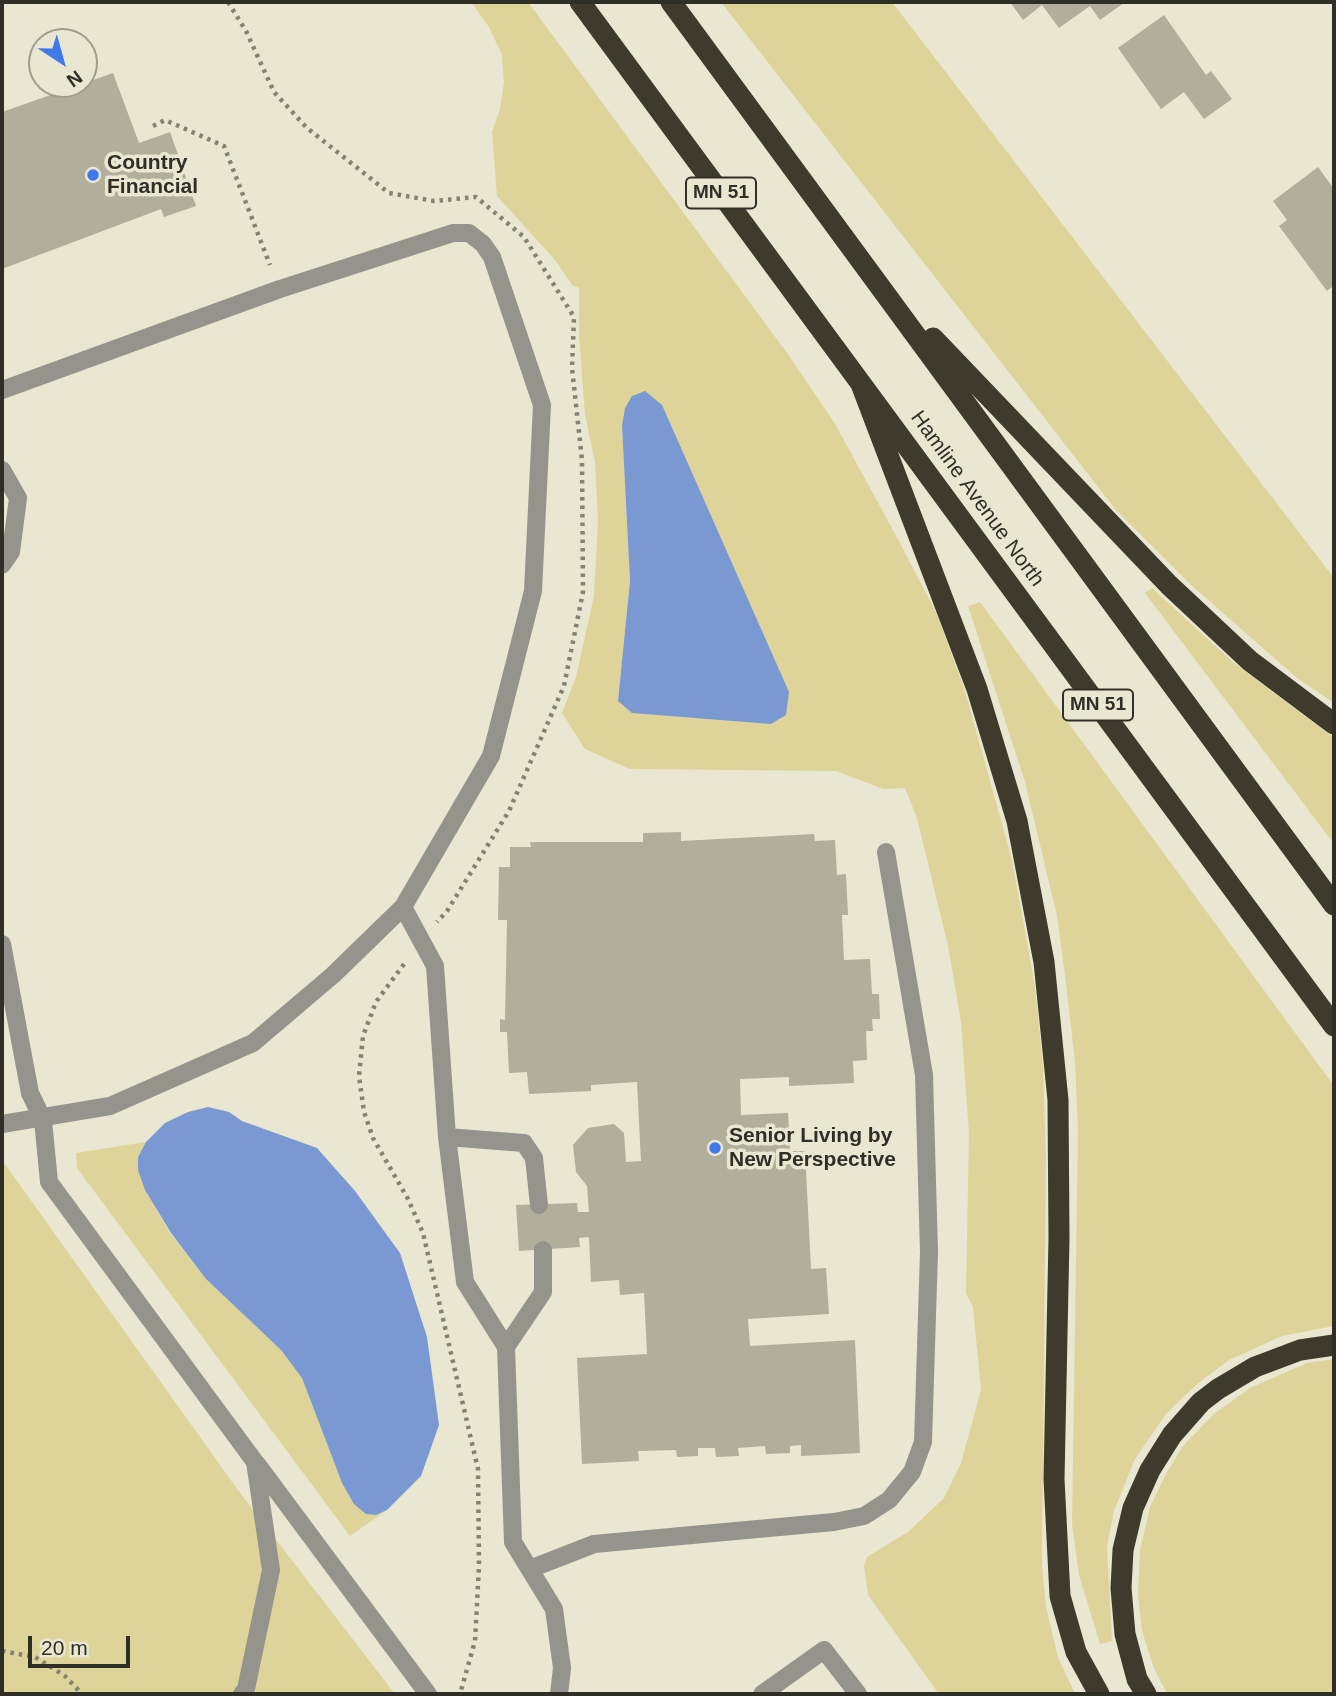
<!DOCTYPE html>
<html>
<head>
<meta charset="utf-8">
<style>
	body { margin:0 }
	#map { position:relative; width:1336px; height:1696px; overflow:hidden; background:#e9e6d2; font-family:Arial,sans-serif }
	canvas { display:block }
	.frame { position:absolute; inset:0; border:4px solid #302f27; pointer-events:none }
	.north { position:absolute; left:28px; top:28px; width:70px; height:70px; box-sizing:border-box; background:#e9e6d2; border:2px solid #9f9d8e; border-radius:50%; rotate:144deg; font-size:19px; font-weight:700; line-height:28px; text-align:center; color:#302f27 }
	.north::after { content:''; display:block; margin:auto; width:24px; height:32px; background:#4079e9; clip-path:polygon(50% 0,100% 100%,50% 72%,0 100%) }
	.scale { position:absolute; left:28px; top:1636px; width:102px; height:32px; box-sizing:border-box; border:4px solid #302f27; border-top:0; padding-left:9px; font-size:21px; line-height:24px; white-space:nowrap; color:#302f27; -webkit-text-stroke:5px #e9e6d2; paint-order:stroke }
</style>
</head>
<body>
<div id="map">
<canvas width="1336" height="1696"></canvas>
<div class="frame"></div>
<div class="north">N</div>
<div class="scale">20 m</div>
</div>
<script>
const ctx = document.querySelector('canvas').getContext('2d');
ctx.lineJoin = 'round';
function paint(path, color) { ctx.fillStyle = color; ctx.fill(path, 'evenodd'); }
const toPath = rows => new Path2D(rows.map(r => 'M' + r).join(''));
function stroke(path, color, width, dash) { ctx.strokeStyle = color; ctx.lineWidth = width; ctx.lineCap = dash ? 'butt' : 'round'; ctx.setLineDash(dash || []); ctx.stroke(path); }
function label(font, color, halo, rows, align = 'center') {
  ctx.font = font + ' Arial,sans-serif'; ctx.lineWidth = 7; ctx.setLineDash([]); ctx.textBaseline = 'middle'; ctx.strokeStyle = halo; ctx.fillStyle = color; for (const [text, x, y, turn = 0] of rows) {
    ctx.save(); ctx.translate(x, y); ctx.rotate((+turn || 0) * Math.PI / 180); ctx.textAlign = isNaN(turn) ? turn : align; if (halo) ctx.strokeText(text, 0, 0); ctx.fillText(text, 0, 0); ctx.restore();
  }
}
paint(toPath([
	[471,2,528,2,787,353,834,422,894,532,936,612,965,691,1012,860,1035,986,1043,1066,1046,1158,1042,1565,1046,1607,1058,1657,1075,1694,939,1694,868,1595,864,1566,867,1557,908,1532,944,1498,961,1463,981,1390,973,1307,966,1293,969,1133,961,1022,948,946,917,818,905,788,883,789,836,771,630,769,585,749,562,713,576,677,594,596,598,521,595,462,585,415,579,335,579,288,572,285,556,261,497,196,492,132,500,109,504,82,502,55,489,27],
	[622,426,780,720,618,701,630,581],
	[721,2,892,2,1334,578,1334,703,1297,678,1190,584,1116,510],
	[1152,588,1234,663,1334,738,1334,844,1145,593],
	[980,602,1334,1086,1334,1326,1282,1336,1229,1360,1196,1385,1166,1414,1135,1459,1114,1511,1107,1547,1112,1641,1100,1644,1079,1575,1072,1524,1078,1130,1075,1062,1065,975,1057,916,1025,782,968,606],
	[146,1142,138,1157,145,1190,170,1233,206,1279,281,1350,302,1378,342,1483,376,1515,387,1510,350,1536,77,1168,76,1153],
	[2,1160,240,1493,395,1694,2,1694],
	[1334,1359,1334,1694,1167,1694,1153,1666,1142,1631,1138,1596,1140,1550,1150,1507,1166,1474,1183,1446,1214,1414,1250,1388,1307,1363]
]), '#ded499');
paint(toPath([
	[645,391,662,405,789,692,786,715,771,724,632,713,618,701,630,581,622,426,625,408,632,396],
	[208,1107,229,1112,242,1121,317,1148,355,1191,400,1253,427,1337,439,1425,421,1476,387,1510,376,1515,366,1514,354,1504,342,1483,302,1378,281,1350,206,1279,171,1233,145,1190,138,1170,138,1157,146,1142,165,1123,188,1112]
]), '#7a99d2');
paint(toPath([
	[1010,2,1125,2,1100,20,1090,6,1059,28,1042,5,1023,20],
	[1164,15,1206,75,1211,71,1232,99,1204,119,1184,92,1161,109,1118,48],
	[113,73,139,143,170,132,196,206,164,217,161,209,2,269,2,112],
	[1318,167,1334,189,1334,290,1332,287,1327,291,1279,226,1287,220,1273,201],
	[681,832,681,841,814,834,815,841,835,840,837,875,846,874,848,915,842,915,844,960,870,959,872,994,879,994,880,1019,872,1019,873,1031,866,1031,867,1060,853,1061,854,1083,789,1086,789,1077,740,1079,741,1115,788,1113,790,1151,805,1151,811,1269,826,1268,829,1314,748,1319,750,1346,855,1340,860,1453,801,1456,801,1445,790,1446,790,1453,766,1454,765,1446,738,1448,739,1456,716,1457,715,1448,698,1448,698,1456,677,1457,676,1450,638,1451,639,1461,582,1464,577,1358,647,1354,644,1293,620,1295,619,1280,591,1282,589,1237,579,1238,580,1247,519,1251,516,1205,577,1203,578,1212,589,1212,587,1186,576,1172,573,1145,588,1128,614,1124,624,1133,626,1162,641,1161,637,1082,591,1085,591,1091,529,1094,527,1072,509,1073,507,1032,500,1032,500,1019,505,1020,507,920,498,920,499,867,510,867,510,847,531,847,530,842,643,842,643,833]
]), '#b1ae9b');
stroke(toPath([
	[228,2,246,31,274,92,307,128,389,193,434,201,476,197,524,237,574,317,572,368,582,460,583,592,564,686,509,811,447,911,437,922],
	[153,126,165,120,224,146,270,265],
	[404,964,376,1002,363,1036,359,1076,364,1112,373,1138,408,1199,423,1233,478,1469,479,1566,475,1641,460,1694],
	[2,1651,35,1657,65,1676,82,1694]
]), '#848275', 4.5, [3.5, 5]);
stroke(toPath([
	[2,390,280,289,453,233,469,233,483,244,492,257,542,405,533,591,491,756,403,907,333,975,253,1043,110,1106,2,1124],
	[2,470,18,498,11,552,2,565],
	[403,907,435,966,447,1137,465,1282,506,1347,513,1542,554,1609,562,1668,559,1694],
	[2,944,30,1093,43,1120,49,1182,255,1462,271,1570,246,1689,242,1694],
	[447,1137,524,1143,534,1158,539,1205],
	[506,1347,543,1292,543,1250],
	[257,1464,428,1694],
	[530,1569,594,1544,834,1522,864,1516,889,1500,912,1472,923,1442,929,1252,924,1075,886,852],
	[762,1694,824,1650,858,1694]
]), '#95948c', 18);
stroke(toPath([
	[580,2,1334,1026],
	[671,2,1334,905],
	[933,338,1169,585,1250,661,1334,724],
	[861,384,977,689,1017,821,1044,962,1058,1100,1059,1238,1054,1479,1060,1596,1076,1652,1099,1694],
	[1146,1694,1137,1679,1125,1634,1121,1588,1123,1550,1133,1508,1150,1470,1172,1435,1201,1402,1218,1389,1255,1367,1300,1350,1334,1345]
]), '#3e3b2c', 21);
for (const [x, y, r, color] of [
	[93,175,7,"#4079e9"],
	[715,1148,7,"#4079e9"]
]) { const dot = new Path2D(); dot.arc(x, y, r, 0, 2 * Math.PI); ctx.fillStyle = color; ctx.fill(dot); stroke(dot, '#e9e6d2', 2.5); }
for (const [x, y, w] of [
	[721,193,70],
	[1098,705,70]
]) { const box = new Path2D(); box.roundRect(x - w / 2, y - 15.5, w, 31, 5); ctx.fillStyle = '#e9e6d2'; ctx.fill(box); stroke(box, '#302f27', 2); }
label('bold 19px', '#302f27', null, [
	["MN 51",721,193],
	["MN 51",1098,705]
]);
label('bold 21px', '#302f27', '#e9e6d2', [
	["Country",107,163],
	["Financial",107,187],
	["Senior Living by",729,1136],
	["New Perspective",729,1160]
], 'left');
label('21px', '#302f27', '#e9e6d2', [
	["Hamline Avenue North",977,499,54]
]);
</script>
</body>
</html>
